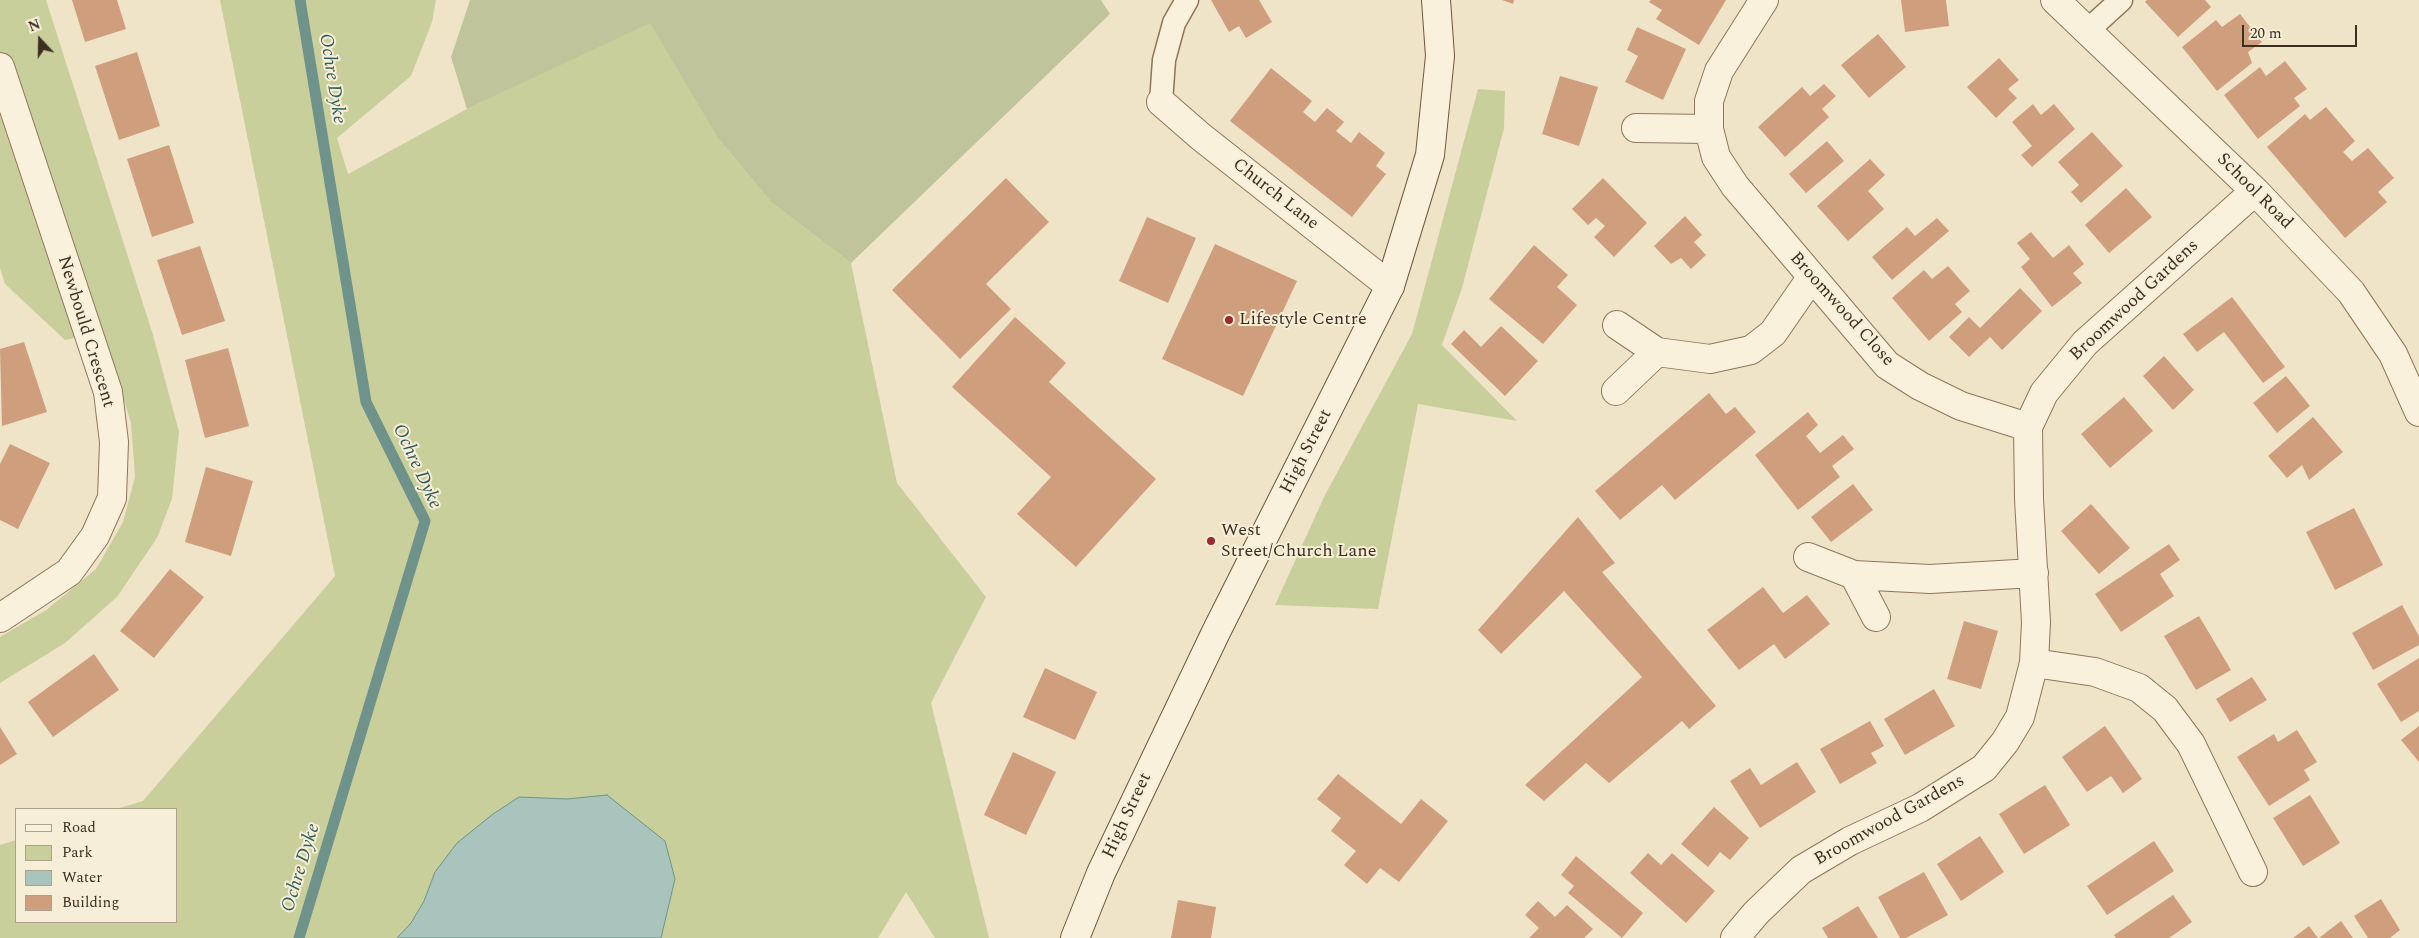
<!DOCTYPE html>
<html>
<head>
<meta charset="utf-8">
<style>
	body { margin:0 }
	#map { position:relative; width:2419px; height:938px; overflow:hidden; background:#f0e4c8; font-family:Spectral,serif }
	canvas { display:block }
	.legend { position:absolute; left:15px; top:808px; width:162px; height:115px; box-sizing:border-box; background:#f7eed8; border:1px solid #ada18e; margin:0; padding:6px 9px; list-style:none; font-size:15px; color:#3d2e20 }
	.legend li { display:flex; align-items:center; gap:10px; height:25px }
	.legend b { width:25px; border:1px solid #ada18e }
	.north { position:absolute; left:15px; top:15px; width:50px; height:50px; -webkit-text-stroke:4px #f7eed8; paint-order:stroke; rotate:339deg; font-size:14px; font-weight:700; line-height:20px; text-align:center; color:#3d2e20 }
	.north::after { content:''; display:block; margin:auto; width:18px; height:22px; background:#3d2e20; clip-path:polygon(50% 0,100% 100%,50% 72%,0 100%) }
	.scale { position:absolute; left:2242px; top:25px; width:115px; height:22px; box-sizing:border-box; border:2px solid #3d2e20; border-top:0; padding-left:6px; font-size:15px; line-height:18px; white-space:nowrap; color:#3d2e20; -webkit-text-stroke:4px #f7eed8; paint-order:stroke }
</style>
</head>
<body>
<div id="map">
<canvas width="2419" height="938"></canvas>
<ul class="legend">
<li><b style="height:6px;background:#faf1dc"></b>Road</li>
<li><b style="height:14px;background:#c9cf9b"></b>Park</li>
<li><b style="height:14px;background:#a9c4bc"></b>Water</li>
<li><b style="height:14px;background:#cf9f7d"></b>Building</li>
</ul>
<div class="north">N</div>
<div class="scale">20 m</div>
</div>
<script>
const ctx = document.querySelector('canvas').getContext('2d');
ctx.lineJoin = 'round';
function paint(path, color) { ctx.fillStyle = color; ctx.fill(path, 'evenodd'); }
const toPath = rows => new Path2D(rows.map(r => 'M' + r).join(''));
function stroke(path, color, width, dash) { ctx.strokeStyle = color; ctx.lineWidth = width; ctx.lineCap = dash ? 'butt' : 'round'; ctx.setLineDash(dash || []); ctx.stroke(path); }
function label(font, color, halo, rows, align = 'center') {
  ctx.font = font + ' Spectral,serif'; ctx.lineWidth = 4; ctx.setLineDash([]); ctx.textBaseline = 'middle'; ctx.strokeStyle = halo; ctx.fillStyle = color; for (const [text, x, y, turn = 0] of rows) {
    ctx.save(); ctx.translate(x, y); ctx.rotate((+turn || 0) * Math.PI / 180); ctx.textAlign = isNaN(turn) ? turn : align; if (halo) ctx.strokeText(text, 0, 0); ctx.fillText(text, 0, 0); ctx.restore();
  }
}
paint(toPath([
	[0,0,46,0,153,335,179,432,172,499,157,538,117,597,65,643,0,683,0,637,46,610,96,569,123,522,135,477,131,423,103,332,65,340,5,284,0,268],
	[220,0,436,0,432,22,411,76,337,138,348,174,467,109,650,22,717,137,772,203,851,263,897,483,986,597,931,703,989,938,935,938,906,892,878,938,0,938,0,845,16,840,16,922,176,922,176,809,116,809,143,801,335,576],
	[1478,89,1505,91,1504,128,1462,288,1442,345,1517,421,1418,404,1378,609,1275,605,1325,495,1412,334]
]), '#c9cf9b');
paint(toPath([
	[470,0,1101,0,1110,14,851,263,772,203,717,137,650,23,467,109,451,57]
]), '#bfc49a');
const water = toPath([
	[607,795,665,841,675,879,661,938,397,938,411,923,424,901,435,872,457,843,493,814,519,797,567,799,607,795]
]);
paint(water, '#a9c4bc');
stroke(water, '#6f938a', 1);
stroke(toPath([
	[299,938,425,521,366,402,300,0]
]), '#6f938a', 11);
paint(toPath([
	[72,0,117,0,126,29,85,42],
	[1211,0,1259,0,1272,22,1246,38,1239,26,1229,32],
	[1502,0,1514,0,1513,4],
	[1651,0,1726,0,1699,45,1656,19,1662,10,1649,2],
	[1901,0,1946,0,1949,26,1905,32],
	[2147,0,2205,0,2211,7,2178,37,2145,2],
	[2240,14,2262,42,2248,52,2252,63,2217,91,2182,47,2216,20,2222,27],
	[1637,27,1686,49,1663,100,1625,82,1638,56,1627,50],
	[1878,34,1906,67,1869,98,1841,65],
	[137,52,160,126,119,140,95,66],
	[1999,58,2019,80,2008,89,2017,98,1996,118,1967,87],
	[2285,61,2307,89,2294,98,2300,106,2258,139,2224,95,2260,67,2266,76],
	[1271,68,1312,101,1303,112,1315,122,1327,108,1344,122,1336,131,1351,143,1359,132,1385,153,1376,166,1386,174,1352,217,1230,121],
	[1560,76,1598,87,1579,146,1542,134],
	[1824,84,1836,96,1822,109,1829,117,1785,157,1758,127,1802,87,1810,96],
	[2033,104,2041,115,2054,104,2075,129,2032,167,2021,155,2032,146,2012,122],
	[2326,107,2355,141,2343,152,2352,161,2368,148,2394,178,2378,192,2387,202,2345,238,2267,147,2305,114,2310,120],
	[2092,132,2123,166,2081,203,2071,192,2079,185,2058,162],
	[1827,141,1844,161,1806,193,1789,174],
	[169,145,194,223,152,237,127,159],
	[1870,159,1885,175,1868,191,1884,209,1848,241,1817,206],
	[1006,178,1049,222,986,284,1011,309,960,359,892,290],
	[1603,178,1647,223,1614,257,1594,237,1605,226,1596,218,1588,225,1572,209],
	[2126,188,2152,217,2109,253,2085,225],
	[1685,216,1702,235,1694,242,1706,255,1691,269,1681,258,1671,264,1654,246],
	[1147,217,1196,238,1168,303,1119,281],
	[1937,218,1949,231,1892,280,1872,257,1907,227,1915,236],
	[2031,232,2053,258,2069,245,2084,264,2073,273,2082,283,2052,307,2021,267,2030,259,2017,243],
	[1215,244,1297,281,1243,396,1162,359],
	[1534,245,1568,275,1557,287,1577,305,1543,344,1489,299],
	[200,246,225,321,182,335,157,260],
	[1948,266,1970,291,1955,304,1962,312,1929,341,1892,298,1924,270,1932,279],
	[2020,288,2042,311,2002,350,1990,337,1969,357,1949,337,1969,317,1980,328],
	[2232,297,2285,367,2263,383,2224,332,2197,352,2183,334],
	[1015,317,1066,363,1049,382,1156,479,1076,567,1017,514,1051,477,952,387],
	[1501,326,1538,361,1505,396,1451,344,1464,330,1481,347],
	[24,342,47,412,2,426,0,349],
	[228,348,249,426,205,438,185,360],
	[2164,356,2194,390,2173,410,2143,376],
	[2286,376,2310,406,2277,433,2253,403],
	[1709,393,1726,414,1735,407,1756,432,1675,500,1662,485,1620,520,1595,491],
	[2124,397,2153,431,2110,468,2081,434],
	[1808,412,1818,425,1806,436,1820,453,1843,435,1854,449,1832,466,1840,477,1798,510,1755,455],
	[2313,417,2343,452,2309,480,2302,465,2287,478,2268,456],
	[10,444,50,463,18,529,0,520,0,464],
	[206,467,253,481,231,556,185,542],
	[1853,484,1873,510,1831,542,1811,517],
	[2091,504,2130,548,2099,574,2061,531],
	[2354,508,2383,565,2335,590,2306,532],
	[1578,517,1615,563,1602,572,1716,706,1689,729,1682,721,1609,783,1586,763,1544,801,1525,785,1642,677,1564,591,1501,654,1478,630],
	[2169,544,2180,560,2160,574,2174,596,2121,632,2095,594],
	[170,569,204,597,154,658,120,631],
	[1763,587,1783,613,1807,595,1830,624,1785,659,1774,644,1739,670,1707,630],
	[2402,605,2419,636,2419,645,2373,670,2352,633],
	[2199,616,2231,670,2196,690,2164,636],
	[1964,621,1998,631,1981,689,1947,679],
	[94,654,119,690,53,737,28,702],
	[2419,658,2419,711,2401,722,2377,684],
	[1045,668,1097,692,1075,740,1023,717],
	[2252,677,2267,700,2230,722,2216,699],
	[1934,689,1955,726,1905,755,1884,719],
	[1870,721,1884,746,1871,753,1877,763,1840,784,1820,749],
	[2105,726,2142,779,2123,793,2111,776,2087,792,2062,757],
	[2419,726,2419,762,2401,740],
	[0,727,17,754,0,765],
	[2297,730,2317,762,2304,770,2310,780,2269,806,2237,757,2274,734,2278,742],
	[1013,752,1056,772,1026,835,984,815],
	[1797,762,1816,792,1760,828,1730,781,1750,768,1761,785],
	[1338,774,1401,824,1421,799,1448,821,1399,882,1380,868,1367,884,1344,865,1356,851,1331,831,1341,818,1317,799],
	[2045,785,2070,825,2024,854,1999,814],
	[2310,795,2340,843,2303,866,2273,818],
	[1714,807,1749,838,1730,860,1720,852,1708,867,1681,844],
	[1980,836,2004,872,1961,901,1937,864],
	[2154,841,2174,871,2107,915,2087,886],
	[1648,853,1661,865,1672,853,1715,891,1686,923,1630,873],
	[1576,856,1643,913,1622,938,1568,893,1574,886,1561,875],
	[1924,872,1948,915,1906,938,1900,938,1878,897],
	[2173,895,2192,922,2169,938,2116,938,2114,935],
	[2381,899,2400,930,2390,938,2368,938,2354,916],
	[1178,900,1216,907,1211,938,1171,938],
	[1538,901,1555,917,1567,905,1593,929,1584,938,1529,938,1539,928,1525,915],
	[1858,906,1878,938,1828,938,1822,928],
	[2341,921,2353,938,2319,938],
	[2309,926,2318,938,2293,938]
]), '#cf9f7d');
const lane = toPath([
	[2087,31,2121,0],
	[1161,102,1164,60,1174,23,1187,0]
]);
const street = toPath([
	[1764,0,1719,71,1709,101,1709,129,1716,157,1735,186,1887,365,1920,386,1961,406,2028,427],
	[2055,0,2255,191,2351,292,2393,354,2419,412],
	[0,67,108,392,114,442,112,498,95,536,69,572,0,618],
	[1161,102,1200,136,1390,286],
	[1636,128,1709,129],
	[1617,325,1657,352,1710,359,1751,350,1773,333,1811,278],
	[1616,391,1657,352],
	[1808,557,1854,575,1930,579,2034,573],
	[1854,575,1876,617],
	[2034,663,2095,672,2139,688,2165,709,2191,744,2253,872],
	[1735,938,1756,913,1801,870,1850,841,1920,808,1984,768,2005,742,2020,717,2034,663,2036,622,2029,499,2028,427,2044,393,2085,343,2255,191]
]);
const secondary = toPath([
	[1075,938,1101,873,1216,632,1390,286,1430,155,1440,56,1436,0]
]);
stroke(lane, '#8d765c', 25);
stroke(street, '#8d765c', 30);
stroke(secondary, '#6f573f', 30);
stroke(lane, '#faf1dc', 22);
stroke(street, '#faf1dc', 28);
stroke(secondary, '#faf1dc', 28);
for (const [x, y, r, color] of [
	[1229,320,5,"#9e2a2b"],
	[1211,541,5,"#9e2a2b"]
]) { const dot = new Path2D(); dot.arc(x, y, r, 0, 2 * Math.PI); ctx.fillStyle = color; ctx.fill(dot); stroke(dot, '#f7eed8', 2); }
label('18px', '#3d2e20', '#f7eed8', [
	["School Road",2254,192,45],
	["Church Lane",1275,195,38],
	["Broomwood Gardens",2135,301,-43],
	["Broomwood Close",1841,310,48],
	["Newbould Crescent",85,332,73],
	["High Street",1307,452,-63],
	["High Street",1128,816,-65],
	["Broomwood Gardens",1890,821,-29]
]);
label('18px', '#3d2e20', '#f7eed8', [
	["Lifestyle Centre",1239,320],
	["West",1221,531],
	["Street/Church Lane",1221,552]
], 'left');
label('italic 19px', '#2f5d5a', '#f7eed8', [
	["Ochre Dyke",331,79,81],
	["Ochre Dyke",416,467,65],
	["Ochre Dyke",302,868,-73]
]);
</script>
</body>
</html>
